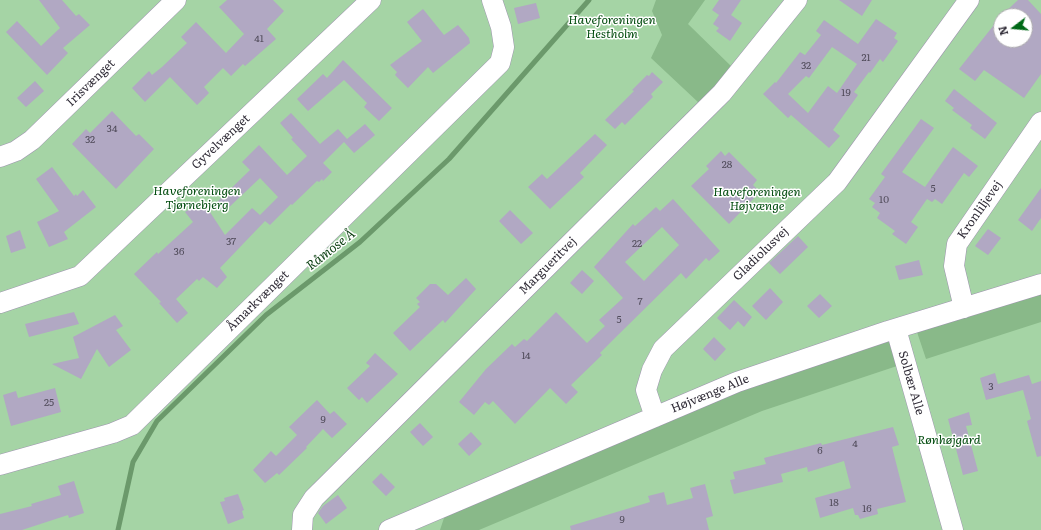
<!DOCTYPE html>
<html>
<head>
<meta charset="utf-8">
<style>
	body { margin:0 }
	#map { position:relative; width:1041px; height:530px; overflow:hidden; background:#e4daf6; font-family:Literata,serif }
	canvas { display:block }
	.north { position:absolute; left:993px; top:8px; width:40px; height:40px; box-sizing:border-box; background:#fff; border:1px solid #adabaf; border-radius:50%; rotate:254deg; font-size:11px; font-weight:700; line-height:16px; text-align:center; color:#312d38 }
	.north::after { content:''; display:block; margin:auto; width:14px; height:18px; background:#006917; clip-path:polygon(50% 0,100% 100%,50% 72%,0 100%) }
</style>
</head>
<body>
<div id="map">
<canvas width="1041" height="530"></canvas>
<div class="north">N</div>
</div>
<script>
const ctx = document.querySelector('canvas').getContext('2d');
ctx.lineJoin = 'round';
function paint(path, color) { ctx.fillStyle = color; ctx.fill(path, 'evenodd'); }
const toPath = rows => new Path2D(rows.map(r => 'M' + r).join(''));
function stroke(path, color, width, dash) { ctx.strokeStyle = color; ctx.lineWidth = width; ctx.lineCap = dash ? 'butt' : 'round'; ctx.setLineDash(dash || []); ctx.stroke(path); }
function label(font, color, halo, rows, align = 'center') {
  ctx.font = font + ' Literata,serif'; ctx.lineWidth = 3; ctx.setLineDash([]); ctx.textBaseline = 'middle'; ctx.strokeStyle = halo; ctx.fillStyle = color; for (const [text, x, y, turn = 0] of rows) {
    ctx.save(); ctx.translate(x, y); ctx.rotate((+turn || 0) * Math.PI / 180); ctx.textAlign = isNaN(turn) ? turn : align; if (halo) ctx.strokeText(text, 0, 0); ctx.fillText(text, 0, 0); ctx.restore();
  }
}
paint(toPath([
	[0,0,1041,0,1041,530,0,530],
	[1001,16,1025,16,1025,40,1001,40]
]), '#a5d4a5');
paint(toPath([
	[656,0,705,0,688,24,733,68,699,103,651,58,662,35,652,11],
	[1041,293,1041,322,926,359,917,332],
	[890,341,897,366,762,411,479,530,440,530,445,515,739,390]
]), '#89b989');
stroke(toPath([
	[118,530,133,462,157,421,266,315,360,242,449,159,589,0]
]), '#6b996b', 5);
paint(toPath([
	[39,0,62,0,76,16,79,14,90,25,63,48,68,53,47,75,6,32,17,21,41,46,60,28],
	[227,0,273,0,284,11,267,29,276,39,245,66,243,64,231,76,223,68,204,87,209,93,197,105,170,77,145,102,132,88,149,71,152,75,162,67,187,43,181,37,196,22,226,53,244,34,219,7],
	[719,0,741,0,731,15,742,23,730,41,716,31,719,28,713,24,719,15,712,10],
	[839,0,872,0,862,16],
	[1018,0,1028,0,1041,14,1041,74,1024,98,984,70,975,81,959,69,1001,16,1001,40,1025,40,1025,16,1001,16],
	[536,3,540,18,518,24,514,8],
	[423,9,444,35,458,25,469,38,470,43,433,73,428,67,408,88,395,75,397,72,390,65,422,41,407,22],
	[876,19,897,33,894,38,898,41,883,62,880,59,870,73,869,72,854,92,858,95,833,130,840,136,829,148,791,115,788,118,763,94,775,82,776,83,800,52,805,55,821,35,816,31,824,20,858,44],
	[832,47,857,64,837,93,828,86,808,113,788,94,806,76,809,78],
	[343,60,392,108,379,121,364,107,367,103,344,80,308,111,297,99,323,74,327,78],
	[652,72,663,82,651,94,653,97,625,125,622,122,615,129,605,120,634,91,632,90,647,75,649,76],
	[35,81,44,91,26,107,17,98],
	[954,89,997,123,985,139,970,128,972,125,952,110,954,108,945,101],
	[112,111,136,136,139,134,154,149,116,189,72,144,86,129,90,133],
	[291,113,320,144,338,129,347,139,365,124,375,135,354,153,344,142,323,163,332,172,323,181,322,179,319,182,317,181,292,205,291,204,270,225,265,221,220,268,227,277,217,288,203,277,199,281,197,279,176,299,188,313,177,323,159,303,161,302,134,274,157,252,158,254,193,222,185,212,199,203,204,203,225,235,252,208,260,215,278,197,260,178,224,212,216,203,250,170,242,162,259,145,287,175,307,156,291,139,293,138,280,123],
	[921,119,934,128,902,172,925,187,953,147,978,166,969,177,964,173,942,204,935,199,932,202,927,199,911,222,918,227,906,244,892,234,895,231,877,218,880,213,872,207,875,203,869,199,885,177,881,174],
	[595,134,607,145,580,173,584,177,550,209,528,187,542,174,547,179],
	[721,151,725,156,729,152,757,180,753,185,760,192,729,224,691,186,709,169,706,166],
	[52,167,74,196,76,194,77,196,83,190,96,207,64,232,68,239,49,247,37,222,59,211,36,179],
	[1041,188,1041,218,1032,231,1018,220],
	[673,199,720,251,709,261,706,258,686,279,681,273,619,334,600,353,602,355,571,385,578,392,566,404,550,388,515,424,493,401,489,405,485,402,474,415,459,402,486,369,512,344,515,347,524,339,527,341,556,312,587,343,605,326,599,320,623,298,594,267,633,224,635,226,656,207,660,211],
	[662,227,679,245,644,281,625,262],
	[510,210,533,233,521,244,499,221],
	[988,229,1001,238,988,255,975,246],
	[20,230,26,248,11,253,6,236],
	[798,236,808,247,780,274,769,263],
	[919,260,923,275,899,280,895,266],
	[582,270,594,281,582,294,570,283],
	[466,278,476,289,445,323,443,320,410,351,393,333,420,307,417,304,420,302,416,298,430,284,436,284,448,295],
	[770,288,783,302,766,320,752,306],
	[820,294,832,306,819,318,807,306],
	[734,300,752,317,744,327,738,321,730,330,717,318],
	[74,312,79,324,29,337,25,324],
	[115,315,123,326,116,330,131,350,109,367,97,349,81,379,52,364,79,358,73,337],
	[714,337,726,349,715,361,703,349],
	[375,353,398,374,367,403,362,397,359,400,347,388,370,366,366,363],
	[995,373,998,384,1029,375,1032,384,1041,381,1041,456,1037,457,1027,421,1031,419,1023,390,986,400,980,378],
	[55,388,61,412,11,426,3,395,16,391,18,398],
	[317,400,330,414,334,411,347,424,332,438,323,429,306,447,307,448,279,475,277,473,265,483,253,470,271,451,276,456,297,435,289,427],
	[969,412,972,425,966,426,978,471,963,475,948,419],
	[420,423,433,437,423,446,410,432],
	[893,427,899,445,892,447,906,502,877,509,878,514,860,519,858,515,855,515,853,508,820,518,815,498,851,488,844,461,808,472,807,467,781,474,783,482,734,494,730,480,735,479,733,472,766,464,764,458,821,443,822,445],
	[471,432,482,444,469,456,458,444],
	[381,473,395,487,386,496,372,482],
	[74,481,84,513,69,518,68,515,22,530,0,530,0,514,32,506,31,504,61,495,58,486],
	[705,484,713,516,706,518,709,530,571,530,570,526,650,502,648,496,664,492,667,505,693,498,690,488],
	[238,494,244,510,242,511,244,518,228,524,220,502,225,501,224,498],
	[338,495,347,508,326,524,318,513,323,506]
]), '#b1a8c3');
const minor = toPath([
	[0,157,16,151,32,140,176,0],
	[0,303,80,276,371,0],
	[964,308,954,266,957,244,1041,122],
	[896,329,953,530],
	[655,417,646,390,652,370,663,349,837,182,969,0],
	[0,465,113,433,132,425,500,63,504,47,501,27,492,0],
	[302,530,303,515,314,498,722,93,797,0],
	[389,530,737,382,888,331,1041,284]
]);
stroke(minor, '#9d94ae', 21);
stroke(minor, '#fff', 20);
label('10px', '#514c5b', null, [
	["41",259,39],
	["21",866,58],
	["32",806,66],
	["19",846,93],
	["34",112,129],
	["32",90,140],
	["28",727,165],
	["5",933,189],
	["10",884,200],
	["37",231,242],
	["22",637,244],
	["36",179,252],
	["7",640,302],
	["5",619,320],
	["14",526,356],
	["3",991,387],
	["25",49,403],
	["9",323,420],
	["4",855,444],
	["6",820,451],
	["18",834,503],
	["16",867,509],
	["9",622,520]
]);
label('italic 12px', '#004b0d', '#fff', [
	["Haveforeningen",612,20],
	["Hestholm",612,34],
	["Haveforeningen",197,191],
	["Tjørnebjerg",197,205],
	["Haveforeningen",757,192],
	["Højvænge",757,206],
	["Rønhøjgård",949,440]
]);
label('12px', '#312d38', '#fff', [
	["Irisvænget",91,83,-44],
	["Gyvelvænget",221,142,-43],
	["Kronliljevej",980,210,-55],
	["Gladiolusvej",761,254,-44],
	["Margueritvej",548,266,-45],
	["Åmarkvænget",258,301,-44],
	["Solbær Alle",911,383,74],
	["Højvænge Alle",710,394,-22]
]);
label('italic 13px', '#0b3f11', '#fff', [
	["Råmose Å",331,250,-38]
]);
</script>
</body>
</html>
